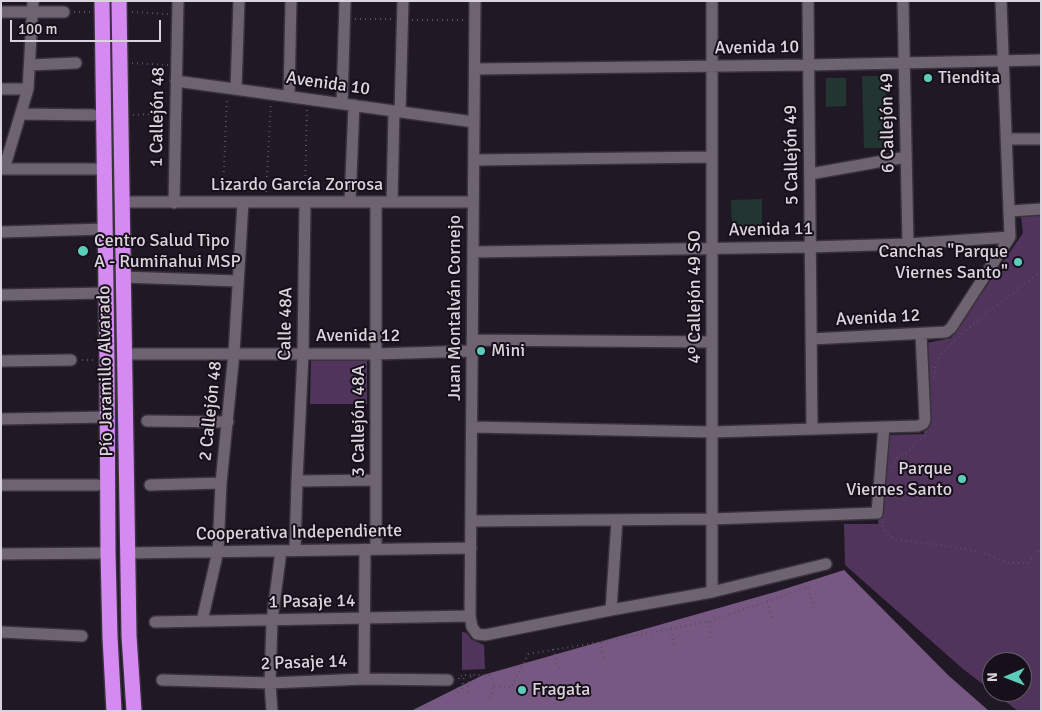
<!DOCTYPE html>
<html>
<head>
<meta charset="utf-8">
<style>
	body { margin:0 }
	#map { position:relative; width:1042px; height:712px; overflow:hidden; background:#201824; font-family:Signika,sans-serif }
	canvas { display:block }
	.frame { position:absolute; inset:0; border:2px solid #dad4dc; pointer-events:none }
	.north { position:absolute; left:982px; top:652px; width:50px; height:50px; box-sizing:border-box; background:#170f1a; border:1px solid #655e68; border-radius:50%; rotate:269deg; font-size:14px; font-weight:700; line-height:20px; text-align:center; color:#dad4dc }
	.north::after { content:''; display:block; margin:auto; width:18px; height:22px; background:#5bcebb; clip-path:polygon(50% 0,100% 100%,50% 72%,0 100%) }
	.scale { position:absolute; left:10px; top:20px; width:151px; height:22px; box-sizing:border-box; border:2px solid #dad4dc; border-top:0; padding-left:6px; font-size:15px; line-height:18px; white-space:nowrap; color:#dad4dc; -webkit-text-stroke:4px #170f1a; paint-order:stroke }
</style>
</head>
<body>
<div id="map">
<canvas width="1042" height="712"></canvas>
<div class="frame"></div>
<div class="north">N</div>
<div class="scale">100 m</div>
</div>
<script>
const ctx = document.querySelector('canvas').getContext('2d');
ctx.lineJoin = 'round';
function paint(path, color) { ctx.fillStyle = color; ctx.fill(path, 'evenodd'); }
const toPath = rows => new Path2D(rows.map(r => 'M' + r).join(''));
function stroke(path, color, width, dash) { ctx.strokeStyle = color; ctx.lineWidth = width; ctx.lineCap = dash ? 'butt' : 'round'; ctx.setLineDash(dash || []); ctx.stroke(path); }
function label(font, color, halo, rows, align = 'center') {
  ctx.font = font + ' Signika,sans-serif'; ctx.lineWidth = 4; ctx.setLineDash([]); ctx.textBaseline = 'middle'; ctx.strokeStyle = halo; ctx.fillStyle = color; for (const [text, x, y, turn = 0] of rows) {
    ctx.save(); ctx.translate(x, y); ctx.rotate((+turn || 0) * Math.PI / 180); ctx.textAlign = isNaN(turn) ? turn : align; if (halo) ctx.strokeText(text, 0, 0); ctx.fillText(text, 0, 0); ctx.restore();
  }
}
paint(toPath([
	[1041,215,1041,711,1018,711,993,692,1022,692,1022,662,992,662,992,691,963,669,845,565,844,524,878,524,887,435,924,434,922,344,951,338,1023,233,1021,217],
	[367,359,367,404,310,404,311,360],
	[462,632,467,633,471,639,484,645,485,669,462,670]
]), '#51345c');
paint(toPath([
	[844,570,948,675,989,711,411,711,483,675,775,592]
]), '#775883');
paint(toPath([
	[862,76,886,76,887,148,864,148],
	[826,78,846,78,846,106,826,107],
	[762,199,762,228,732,229,731,200]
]), '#223531');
const street = toPath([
	[475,1,470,616,472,627,477,634,485,635,611,610,712,592,826,564],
	[712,1,712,592],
	[808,1,812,429],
	[903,1,908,244],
	[1,12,64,12],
	[30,65,76,63],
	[475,69,809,65,1041,60],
	[176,81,474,122],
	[1,89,28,89],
	[236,89,239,1],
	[289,96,291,1],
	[342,104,345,1],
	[400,112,403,1],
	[21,114,93,115],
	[1006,139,1041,139],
	[474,160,712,157],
	[1,169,104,169],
	[4,169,28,89,33,1],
	[810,174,906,157],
	[122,202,473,202],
	[350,202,354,105],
	[376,202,376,549],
	[392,202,394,111],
	[174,203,178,1],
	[1010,211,1041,209],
	[1,232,105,229],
	[473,252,810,247,908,244,1010,237],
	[123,277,238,281],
	[1,295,106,293],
	[811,339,946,332,951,328,1010,237,1001,1],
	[472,340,712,342],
	[125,354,376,354,472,351],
	[1,361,71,360],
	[1,419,107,417],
	[147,421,228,422],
	[472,427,712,432,918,426,923,424,925,420,921,334],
	[297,481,376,480],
	[1,485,97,485],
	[150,485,221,483],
	[471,521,712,519,877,513,884,427],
	[295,551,297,481,303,354,305,202],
	[127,553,471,548],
	[1,554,108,553],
	[611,610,617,520],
	[202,621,218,551,221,483,234,353,243,202],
	[155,622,470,616],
	[1,632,82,636],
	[364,679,365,550],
	[162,680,270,683,364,679,448,680],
	[272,711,270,683,272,620,281,551]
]);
const highway = toPath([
	[102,1,107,360,108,553,110,637,114,711],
	[119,1,129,636,134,711]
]);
stroke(street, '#38323b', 14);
stroke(highway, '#38323b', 18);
stroke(toPath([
	[74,12,90,12],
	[132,12,168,14],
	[355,19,393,19],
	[412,20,465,20],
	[132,63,168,65],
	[133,115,166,113],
	[305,191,307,109],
	[223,192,227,97],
	[266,192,271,104],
	[82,360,95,360],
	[934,378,935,365,941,353,978,320,1041,272],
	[892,467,897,458,906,453,928,433],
	[883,521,882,527,887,533,896,540,942,545,980,552,1010,563,1028,563,1041,548],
	[767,602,773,619],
	[708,622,712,637],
	[671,629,674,645],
	[601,642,603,658],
	[553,649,559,669],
	[459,679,459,676,464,675],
	[494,686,511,688,528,654,595,643,711,621,808,587,814,609],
	[462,689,464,675,471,675],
	[467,692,471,675,490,675,494,686,489,702],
	[458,693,458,683]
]), '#58515c', 2, [1, 4]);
stroke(street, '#6d6371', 11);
stroke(highway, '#d58af2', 15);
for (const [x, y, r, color] of [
	[928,78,5,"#5bcebb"],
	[83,251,6,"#5bcebb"],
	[1018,262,5,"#5bcebb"],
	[481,351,5,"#5bcebb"],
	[962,479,5,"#5bcebb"],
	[522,690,5,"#5bcebb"]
]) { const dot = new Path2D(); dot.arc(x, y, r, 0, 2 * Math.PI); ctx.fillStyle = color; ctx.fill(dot); stroke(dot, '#170f1a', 2); }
label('18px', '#dad4dc', '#170f1a', [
	["Avenida 10",757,48,-1],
	["Avenida 10",328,84,8],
	["1 Callejón 48",158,117,-89],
	["6 Callejón 49",888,123,-91],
	["5 Callejón 49",792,155,-91],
	["Lizardo García Zorrosa",297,185],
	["Avenida 11",771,230,-1],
	["4º Callejón 49 SO",695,297,-90],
	["Juan Montalván Cornejo",455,308,-90],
	["Avenida 12",878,318,-3],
	["Calle 48A",286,324,-89],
	["Avenida 12",358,336],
	["Pío Jaramillo Alvarado",106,371,-91],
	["2 Callejón 48",211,411,-84],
	["3 Callejón 48A",359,421,-90],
	["Cooperativa Independiente",299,533,-1],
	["1 Pasaje 14",312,602,-1],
	["2 Pasaje 14",304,663,-2]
]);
label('18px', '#dad4dc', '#170f1a', [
	["Tiendita",938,78],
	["Centro Salud Tipo",94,241],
	["A - Rumiñahui MSP",94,262],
	["Canchas \"Parque",1008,252,"right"],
	["Viernes Santo\"",1008,273,"right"],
	["Mini",491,351],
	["Parque",952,469,"right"],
	["Viernes Santo",952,490,"right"],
	["Fragata",532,690]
], 'left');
</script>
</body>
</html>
